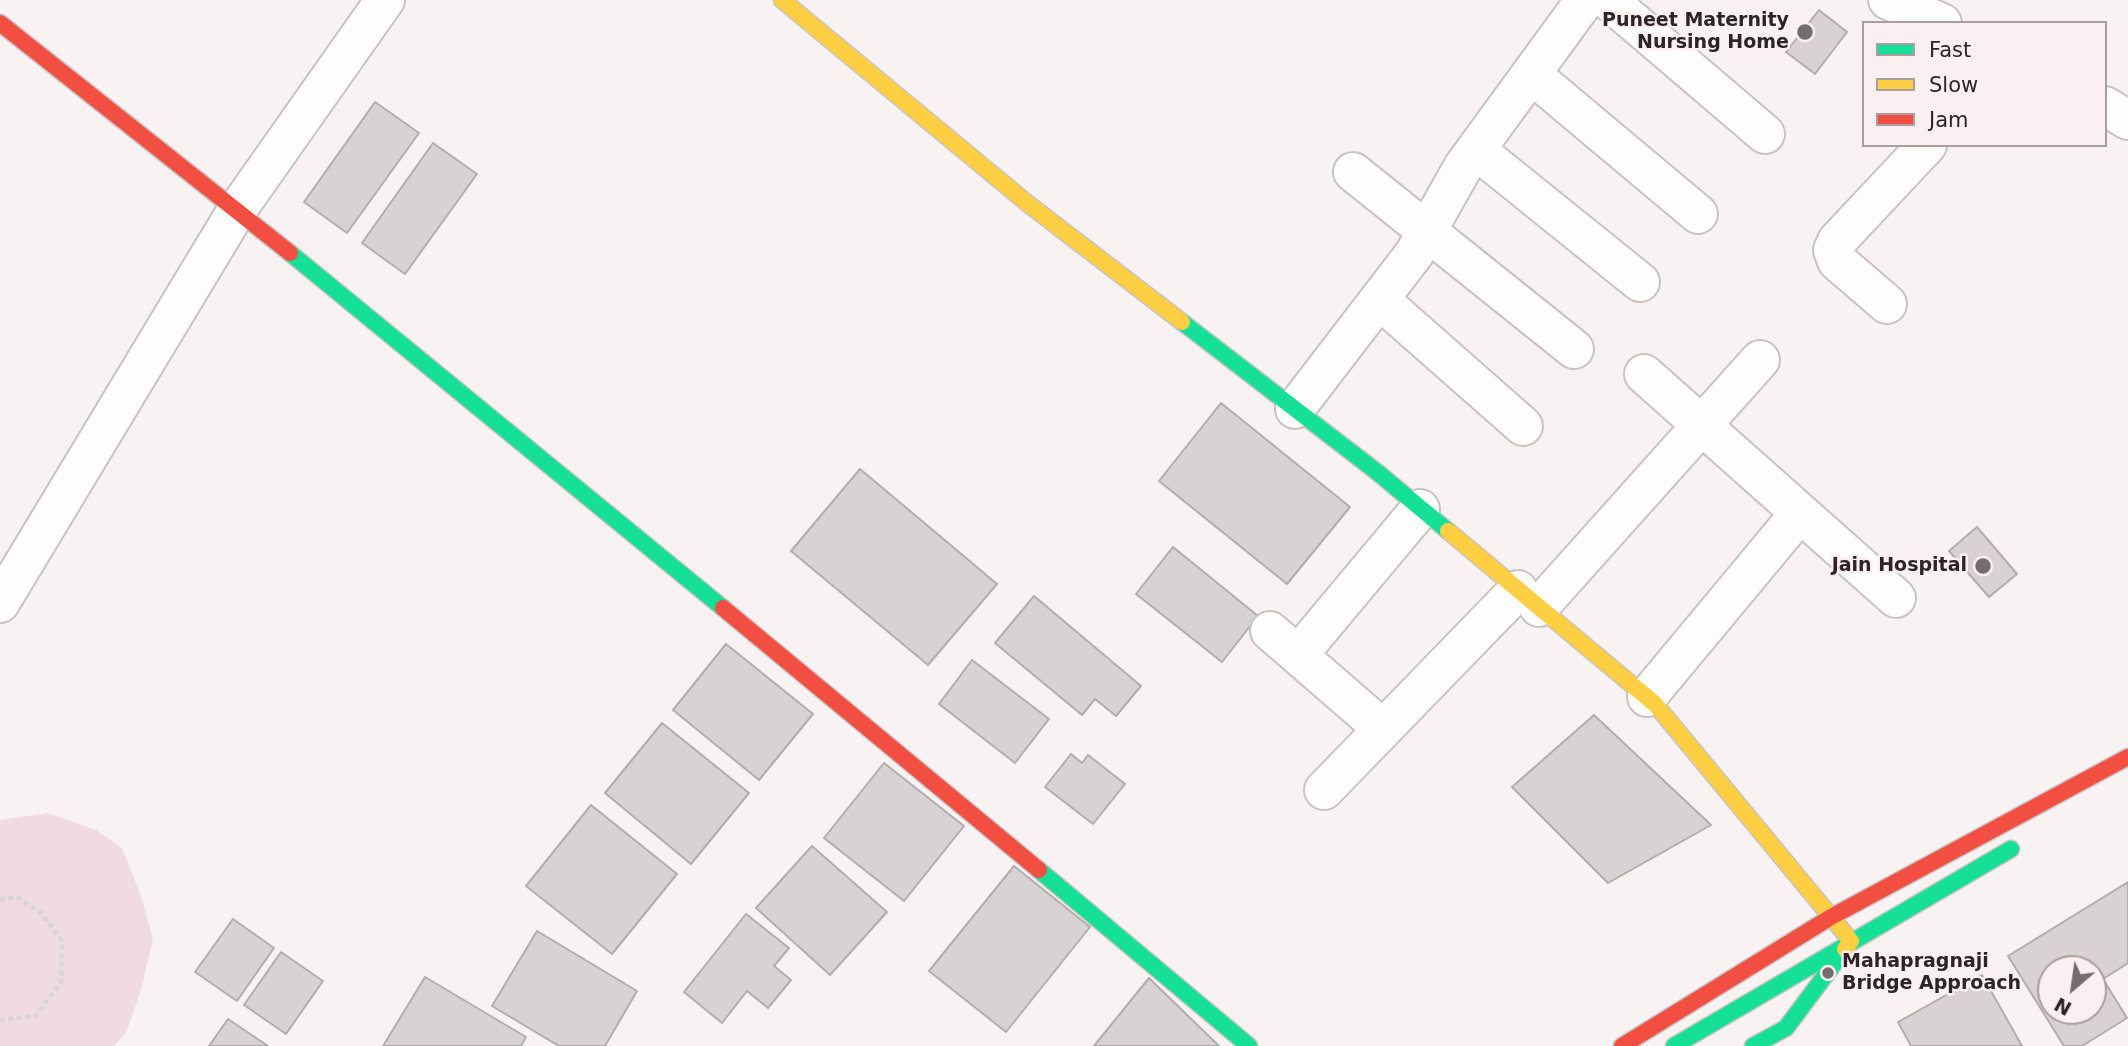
<!DOCTYPE html>
<html>
<head>
<meta charset="utf-8">
<style>
	body { margin:0 }
	#map { position:relative; width:2128px; height:1046px; overflow:hidden; background:#f9f2f3; font-family:"DejaVu Sans",sans-serif }
	canvas { display:block }
	.legend { position:absolute; left:1862px; top:21px; width:245px; height:126px; box-sizing:border-box; background:#fceff2; border:2px solid #a99ea0; margin:0; padding:9px 12px; list-style:none; font-size:21px; color:#2c2426 }
	.legend li { display:flex; align-items:center; gap:14px; height:35px }
	.legend b { width:35px; border:2px solid #a99ea0 }
	.north { position:absolute; left:2037px; top:955px; width:70px; height:70px; box-sizing:border-box; background:#fceff2; border:2px solid #a99ea0; border-radius:50%; rotate:209deg; font-size:19px; font-weight:700; line-height:28px; text-align:center; color:#2c2426 }
	.north::after { content:''; display:block; margin:auto; width:24px; height:32px; background:#746c6e; clip-path:polygon(50% 0,100% 100%,50% 72%,0 100%) }
</style>
</head>
<body>
<div id="map">
<canvas width="2128" height="1046"></canvas>
<ul class="legend">
<li><b style="height:9px;background:#16e098"></b>Fast</li>
<li><b style="height:9px;background:#ffcf43"></b>Slow</li>
<li><b style="height:9px;background:#f24e42"></b>Jam</li>
</ul>
<div class="north">N</div>
</div>
<script>
const ctx = document.querySelector('canvas').getContext('2d');
ctx.lineJoin = 'round';
function paint(path, color) { ctx.fillStyle = color; ctx.fill(path, 'evenodd'); }
const toPath = rows => new Path2D(rows.map(r => 'M' + r).join(''));
function stroke(path, color, width, dash) { ctx.strokeStyle = color; ctx.lineWidth = width; ctx.lineCap = dash ? 'butt' : 'round'; ctx.setLineDash(dash || []); ctx.stroke(path); }
function label(font, color, halo, rows, align = 'center') {
  ctx.font = font + ' "DejaVu Sans",sans-serif'; ctx.lineWidth = 5; ctx.setLineDash([]); ctx.textBaseline = 'middle'; ctx.strokeStyle = halo; ctx.fillStyle = color; for (const [text, x, y, turn = 0] of rows) {
    ctx.save(); ctx.translate(x, y); ctx.rotate((+turn || 0) * Math.PI / 180); ctx.textAlign = isNaN(turn) ? turn : align; if (halo) ctx.strokeText(text, 0, 0); ctx.fillText(text, 0, 0); ctx.restore();
  }
}
paint(toPath([
	[48,813,96,830,122,848,140,893,153,939,141,990,126,1033,114,1046,0,1046,0,820]
]), '#f0dbe0');
const building = toPath([
	[1819,10,1847,32,1815,74,1786,52,1819,10],
	[375,102,419,133,347,233,304,202,375,102],
	[433,143,477,174,405,274,362,243,433,143],
	[1221,403,1350,507,1287,584,1159,481,1221,403],
	[860,469,997,584,928,665,791,551,860,469],
	[1977,527,2017,574,1989,597,1949,551,1977,527],
	[1173,547,1258,616,1222,662,1136,594,1173,547],
	[1034,596,1141,686,1116,716,1095,699,1082,715,995,643,1034,596],
	[726,644,813,714,759,780,673,710,726,644],
	[972,660,1049,719,1015,763,939,704,972,660],
	[1594,715,1711,825,1608,883,1512,787,1594,715],
	[662,723,749,793,691,864,605,793,662,723],
	[1071,754,1082,763,1088,755,1125,784,1093,824,1045,787,1071,754],
	[884,763,964,826,904,901,824,838,884,763],
	[591,805,677,874,612,954,526,886,591,805],
	[812,846,887,912,830,975,756,908,812,846],
	[1014,866,1090,927,1006,1032,929,971,1014,866],
	[2128,882,2128,963,2103,979,2127,1018,2082,1046,2064,1046,2008,956,2128,882],
	[2051,969,2093,969,2093,1011,2051,1011,2051,969],
	[746,914,789,948,774,966,791,980,768,1008,747,991,722,1023,684,992,746,914],
	[233,919,274,948,237,1001,195,972,233,919],
	[537,931,637,991,605,1046,559,1046,492,1006,537,931],
	[281,952,323,981,286,1034,244,1005,281,952],
	[1982,975,2022,1046,1911,1046,1898,1022,1982,975],
	[425,977,526,1037,521,1046,383,1046,425,977],
	[1149,978,1219,1046,1094,1046,1149,978],
	[228,1019,268,1046,209,1046,228,1019]
]);
paint(building, '#d9d2d4');
stroke(building, '#b3acad', 2);
const street = toPath([
	[1608,0,1765,134],
	[1888,0,1942,23],
	[1531,74,1698,214],
	[2105,106,2128,120],
	[1476,150,1640,282],
	[1353,172,1574,349],
	[1380,300,1523,426],
	[1887,304,1837,261,1833,250,1837,241,1927,145],
	[1644,374,1896,598],
	[1295,409,1414,254,1463,167,1585,0],
	[0,603,237,210,385,0],
	[1539,607,1760,360],
	[1270,631,1383,729],
	[1298,655,1420,509],
	[1647,697,1800,513],
	[1324,790,1518,590]
]);
const fast = toPath([
	[290,253,723,608],
	[1182,322,1377,472,1448,531],
	[1039,870,1249,1046],
	[1674,1046,2011,849],
	[1753,1046,1786,1028,1845,949]
]);
const slow = toPath([
	[782,0,1027,203,1182,322],
	[1448,531,1655,704,1851,941,1845,949]
]);
const jam = toPath([
	[0,23,290,253],
	[723,608,1039,870],
	[1622,1046,1831,917,2128,757]
]);
stroke(street, '#c9c2c3', 42);
stroke(fast, '#c9c2c3', 19);
stroke(slow, '#c9c2c3', 19);
stroke(jam, '#c9c2c3', 19);
stroke(toPath([
	[0,900,17,897,41,913,62,941,61,983,35,1016,0,1020]
]), '#d8d5d6', 4.5, [5, 3.5]);
stroke(street, '#fefdfd', 38);
stroke(fast, '#16e098', 16);
stroke(slow, '#ffcf43', 16);
stroke(jam, '#f24e42', 16);
for (const [x, y, r, color] of [
	[1805,32,9,"#746c6e"],
	[1983,566,9,"#746c6e"],
	[1828,973,7,"#746c6e"]
]) { const dot = new Path2D(); dot.arc(x, y, r, 0, 2 * Math.PI); ctx.fillStyle = color; ctx.fill(dot); stroke(dot, '#fceff2', 2.5); }
label('bold 19px', '#2c2426', '#fceff2', [
	["Puneet Maternity",1789,21],
	["Nursing Home",1789,43],
	["Jain Hospital",1967,566],
	["Mahapragnaji",1842,962,"left"],
	["Bridge Approach",1842,984,"left"]
], 'right');
</script>
</body>
</html>
